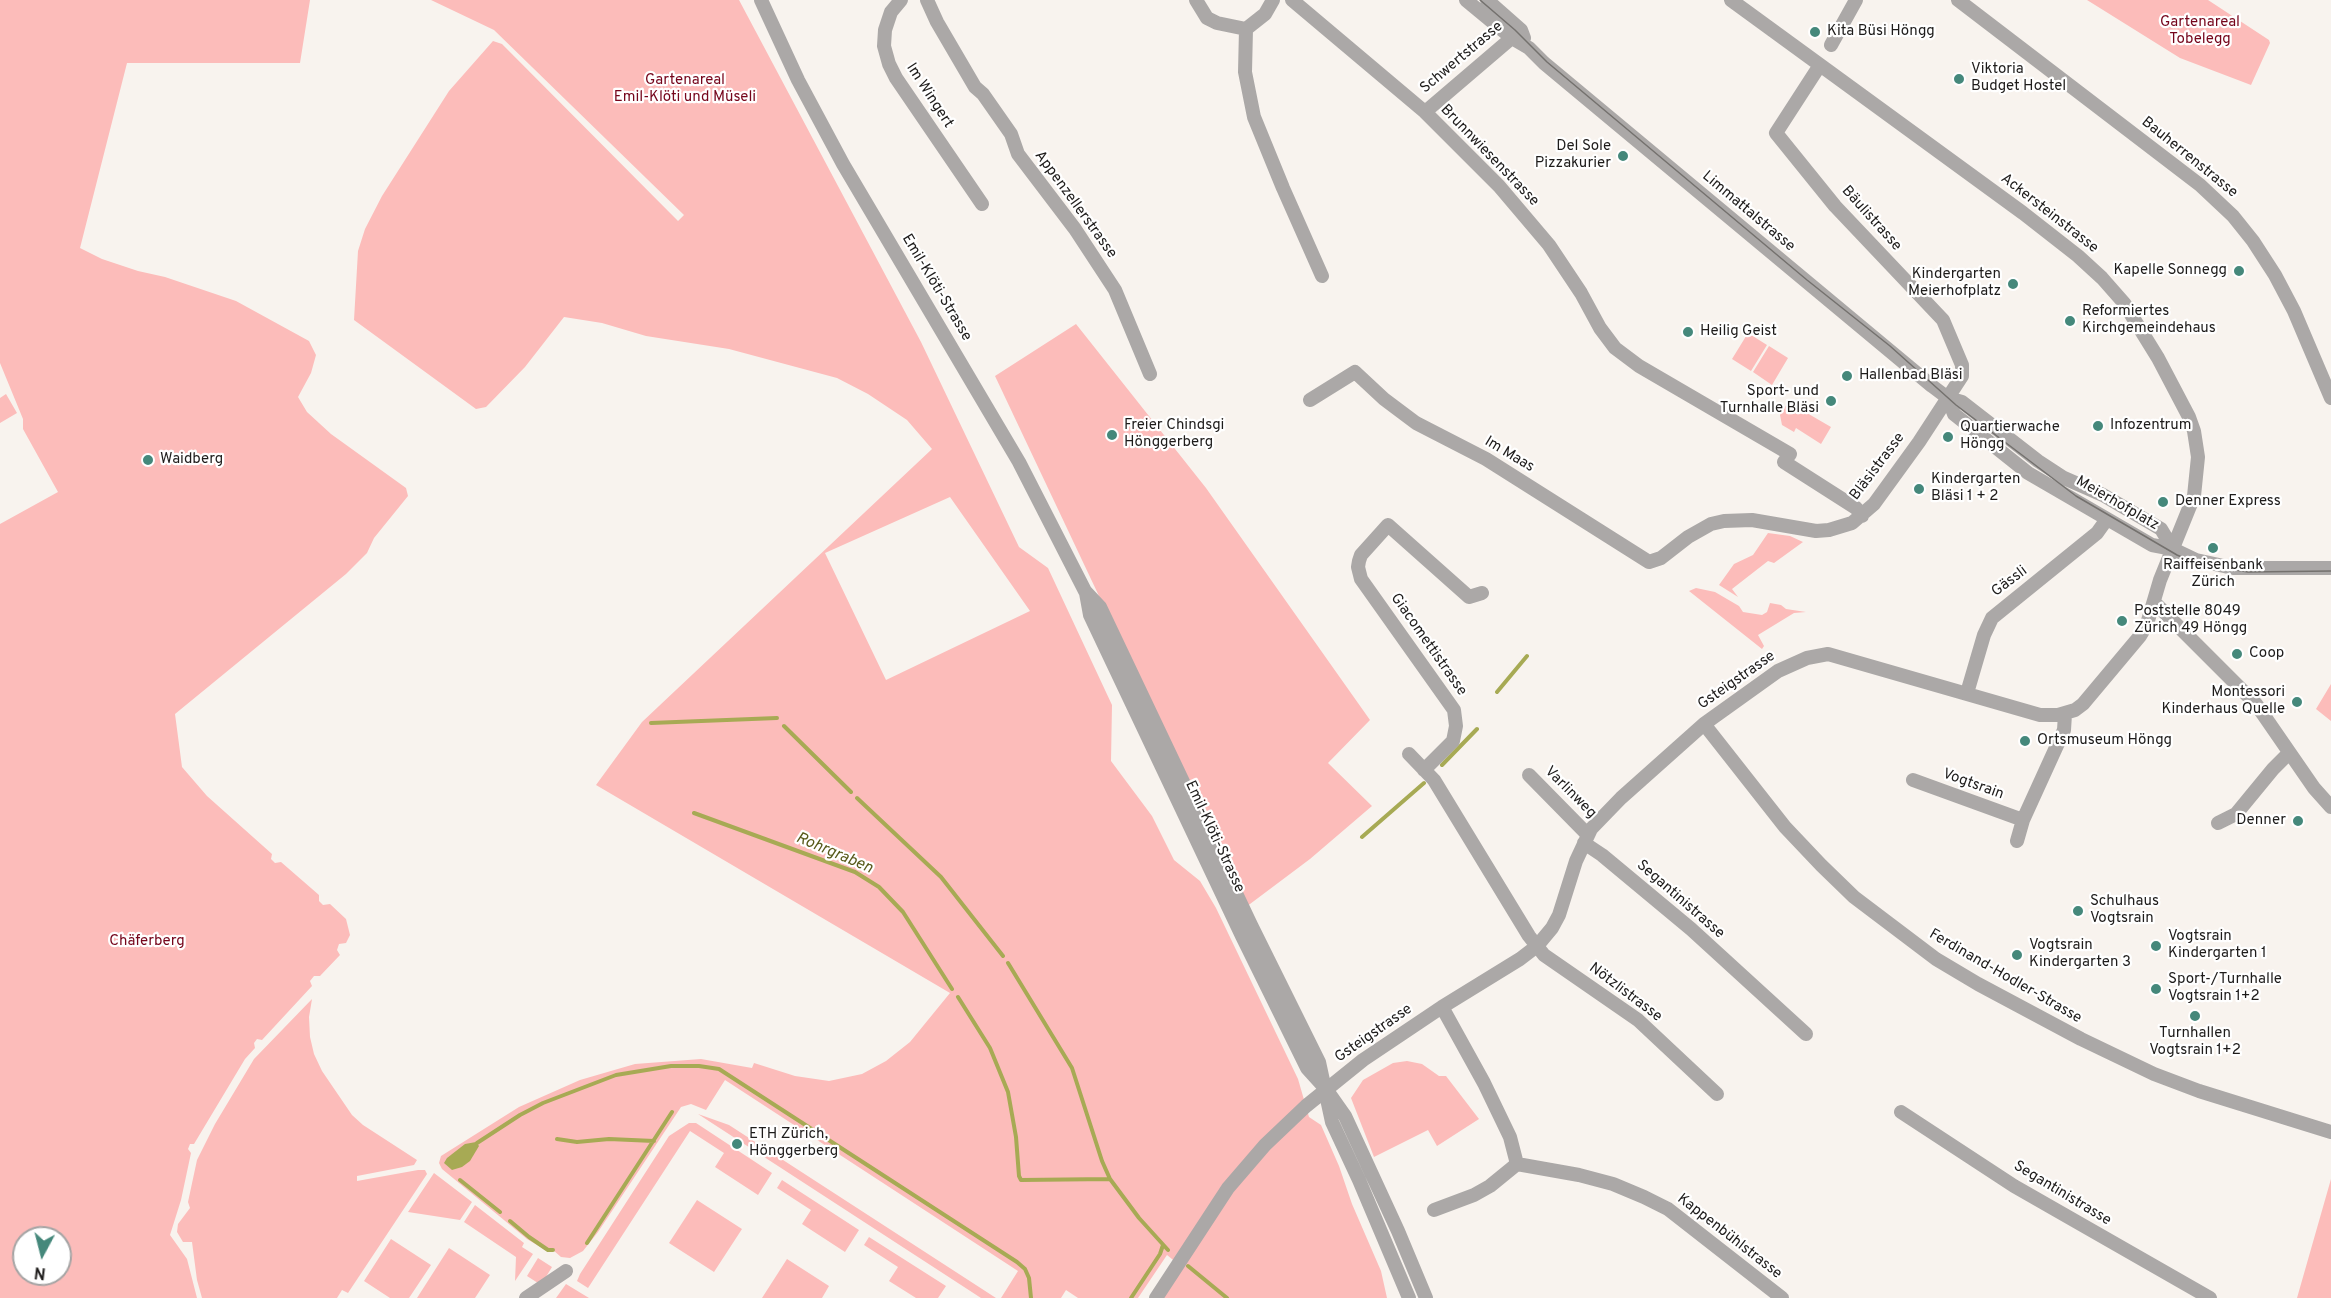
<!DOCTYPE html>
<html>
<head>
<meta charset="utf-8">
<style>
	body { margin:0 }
	#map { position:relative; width:2331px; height:1298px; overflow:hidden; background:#f8f3ee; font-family:Overpass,sans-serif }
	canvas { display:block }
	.north { position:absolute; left:12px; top:1226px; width:60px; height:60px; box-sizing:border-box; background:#fff; border:2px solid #a5a4a4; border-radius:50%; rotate:187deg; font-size:16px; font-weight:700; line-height:24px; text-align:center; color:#1e1c1b }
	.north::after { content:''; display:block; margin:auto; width:21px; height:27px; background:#45887b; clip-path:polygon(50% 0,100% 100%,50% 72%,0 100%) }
</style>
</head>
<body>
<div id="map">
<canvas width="2331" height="1298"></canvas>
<div class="north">N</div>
</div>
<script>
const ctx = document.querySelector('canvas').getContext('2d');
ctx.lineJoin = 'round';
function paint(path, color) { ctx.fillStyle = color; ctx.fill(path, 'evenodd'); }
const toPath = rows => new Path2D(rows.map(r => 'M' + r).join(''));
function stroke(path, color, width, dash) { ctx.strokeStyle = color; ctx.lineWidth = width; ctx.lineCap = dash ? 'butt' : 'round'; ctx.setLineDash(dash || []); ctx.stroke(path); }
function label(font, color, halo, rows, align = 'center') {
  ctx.font = font + ' Overpass,sans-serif'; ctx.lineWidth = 4.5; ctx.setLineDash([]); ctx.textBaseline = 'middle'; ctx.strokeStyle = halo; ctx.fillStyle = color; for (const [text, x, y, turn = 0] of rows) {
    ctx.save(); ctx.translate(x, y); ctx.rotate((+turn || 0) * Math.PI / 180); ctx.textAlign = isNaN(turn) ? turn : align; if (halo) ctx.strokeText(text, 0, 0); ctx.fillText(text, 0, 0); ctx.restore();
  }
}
paint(toPath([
	[0,0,310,0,300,63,127,63,80,248,102,259,138,271,165,277,236,301,309,341,316,355,311,373,298,397,307,412,331,434,406,488,408,496,374,538,367,553,346,574,175,714,182,767,207,796,272,854,271,859,275,863,281,862,319,895,319,901,323,905,330,904,346,919,350,935,346,943,339,944,337,950,340,955,320,976,314,976,310,981,312,986,262,1040,257,1039,254,1043,255,1048,245,1059,194,1144,190,1144,188,1149,191,1153,181,1200,170,1235,187,1259,197,1298,0,1298,0,524,58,492,23,429,23,419,0,363],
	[24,1238,60,1238,60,1274,24,1274],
	[431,0,739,0,921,342,1019,547,1048,568,1112,705,1111,761,1152,816,1174,860,1200,881,1216,908,1298,1079,1309,1117,1321,1125,1339,1166,1352,1204,1381,1271,1387,1298,1163,1298,1183,1268,1167,1255,1138,1298,1078,1298,1066,1290,1061,1298,1001,1298,1018,1271,725,1080,706,1110,691,1104,681,1107,598,1232,583,1251,570,1258,561,1257,553,1250,547,1251,527,1239,442,1169,439,1163,441,1156,519,1107,580,1080,635,1064,701,1059,752,1068,754,1063,795,1076,829,1081,862,1074,886,1061,910,1042,950,993,596,785,642,722,932,449,907,420,868,394,837,378,729,349,646,336,602,323,564,317,525,367,486,407,476,409,354,320,358,251,365,229,382,196,449,91,493,41,502,44,678,221,684,215,494,30],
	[950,497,1030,611,886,680,825,553],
	[2087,0,2208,0,2269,40,2270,43,2251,85,2180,58],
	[1076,324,1206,488,1370,720,1328,763,1372,806,1310,859,1246,907,995,376],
	[1748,333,1767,345,1751,371,1732,359],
	[1769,346,1788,358,1772,385,1753,372],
	[6,394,17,413,0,423,0,398],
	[1788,402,1831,427,1821,444,1796,428,1794,432,1782,425,1780,415],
	[1768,533,1790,536,1803,542,1774,563,1768,561,1732,589,1738,597,1719,585,1734,564,1753,555],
	[1696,588,1715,592,1739,606,1743,612,1762,615,1767,612,1770,603,1781,605,1786,609,1806,612,1794,613,1758,635,1764,646,1762,649,1689,591],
	[2331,684,2331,721,2316,709],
	[312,999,309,1017,310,1037,314,1054,322,1071,352,1115,363,1125,417,1160,414,1165,357,1176,357,1181,418,1170,425,1170,427,1174,348,1293,342,1290,337,1298,202,1298,197,1280,192,1242,183,1242,177,1232,178,1224,190,1208,188,1202,197,1160,215,1124,254,1059],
	[1407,1061,1422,1064,1439,1076,1446,1076,1479,1119,1437,1146,1428,1130,1374,1157,1351,1098,1363,1080,1393,1063],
	[698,1114,729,1125,996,1298,981,1298],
	[689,1123,696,1123,772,1173,758,1195,715,1167,724,1153,690,1131,588,1288,577,1281,580,1274,669,1136],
	[434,1173,472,1202,460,1220,408,1212],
	[2331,1179,2331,1298,2297,1298],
	[782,1180,859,1230,845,1252,802,1224,811,1210,777,1188],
	[697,1200,742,1229,714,1272,669,1243],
	[475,1205,524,1243,522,1247,533,1254,515,1281,516,1257,464,1222],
	[869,1237,946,1286,938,1298,916,1298,889,1281,898,1267,864,1245],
	[391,1239,431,1265,409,1298,390,1298,364,1281],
	[449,1248,490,1275,475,1298,417,1298],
	[538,1258,552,1267,541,1285,527,1276],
	[787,1259,829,1286,822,1298,762,1298],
	[566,1284,589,1298,556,1298]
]), '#fcbcba');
paint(toPath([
	[476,1142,479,1146,470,1161,462,1167,452,1170,444,1163,447,1158,465,1144]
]), '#a7aa54');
stroke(toPath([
	[1497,692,1527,656],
	[651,723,777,718],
	[784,726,851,792],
	[1442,765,1477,729],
	[857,798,941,877,1003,956],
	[694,813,855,872,879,887,903,912,952,989],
	[1362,837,1424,783],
	[1008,963,1072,1068,1102,1161,1110,1179,1139,1218,1168,1250],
	[958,997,990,1048,1008,1092,1016,1137,1019,1176,1021,1180,1110,1179],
	[557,1139,577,1142,609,1139,654,1141],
	[477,1143,520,1115,543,1103,616,1075,671,1066,699,1066,719,1069,1017,1262,1025,1269,1029,1278,1031,1298],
	[460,1180,500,1212],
	[510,1221,529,1237,548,1250,553,1250],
	[587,1243,672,1112],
	[1188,1266,1227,1298],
	[1131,1298,1160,1254,1163,1245]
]), '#a7aa54', 4);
stroke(toPath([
	[761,0,798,80,843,164,1019,462,1085,591,1100,607,1251,925,1319,1062,1332,1122,1359,1180,1409,1298],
	[901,0,891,12,885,30,884,46,889,64,896,78,982,204],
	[927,0,937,22,975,87,983,94,1011,134,1018,154,1075,229,1115,290,1150,374],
	[1196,0,1207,18,1217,23,1246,29,1265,14,1273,0],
	[1292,0,1425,112,1499,186,1549,245,1581,293,1600,328,1615,348,1639,366,1790,454,1784,462,1856,508,1862,516],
	[1466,0,1512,38,1529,48,1544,63,1932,386,1948,398,1962,402,2038,461,2064,478,2103,495,2161,529,2173,549],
	[1487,0,1521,30,1524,38],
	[1958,0,2200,185,2233,216,2253,241,2275,275,2294,311,2331,398],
	[1246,29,1245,72,1254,117,1283,188,1322,276],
	[1831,45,1856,0],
	[1425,112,1521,30],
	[1948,398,1954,414,2028,473,2152,545,2173,549,2196,560,2233,568,2331,568],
	[1310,400,1355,372,1384,399,1416,423,1486,459,1649,562,1661,558,1688,537,1711,524,1724,521,1752,520,1816,531,1829,530,1852,523,1874,504,1919,442,1962,376,1962,365,1943,320,1835,206,1776,133,1820,65],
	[1086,593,1090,615,1242,936,1307,1068,1326,1089,1345,1116,1398,1231,1426,1298],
	[2155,603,2256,704,2314,788,2331,807],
	[1967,693,1984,635,1992,618,2097,533,2107,519],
	[1704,724,1785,827,1821,865,1854,897,1936,959,1978,984,2081,1039,2154,1074,2199,1091,2331,1132],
	[1409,754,1434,780,1529,936,1544,955,1638,1020,1717,1094],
	[1424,770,1453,741,1456,726,1454,710,1361,579,1358,567,1359,561,1361,555,1388,525,1469,597,1482,593],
	[1529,775,1588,835],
	[1913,780,2023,820],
	[2218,823,2236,814,2273,769,2289,753],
	[2017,841,2023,820,2064,730,2065,714],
	[1584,843,1602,855,1691,929,1806,1034],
	[1442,1007,1484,1083,1510,1137,1517,1164],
	[1901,1112,2014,1186,2210,1298],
	[1517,1164,1579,1175,1613,1184,1644,1197,1668,1209,1782,1298],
	[1434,1210,1474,1195,1490,1186,1517,1164],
	[526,1298,566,1271],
	[1156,1298,1228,1188,1265,1145,1306,1106,1363,1060,1442,1007,1520,959,1537,946,1552,928,1559,915,1576,861,1591,829,1621,798,1704,724,1778,671,1807,658,1828,654,2040,715,2058,715,2075,710,2083,704,2140,636,2147,624,2160,580,2194,496,2198,457,2194,431,2189,417,2158,358,2124,303,2102,278,2078,256,2023,213,1731,0]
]), '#aba8a7', 14);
stroke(toPath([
	[1480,0,1515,30,1547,62,1807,280,1890,346,1956,405,2076,496,2177,555,2198,564,2248,572,2331,571]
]), '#74716e', 1.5);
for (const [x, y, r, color] of [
	[1815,32,6,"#45887b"],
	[1959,79,6,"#45887b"],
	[1623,156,6,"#45887b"],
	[2239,271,6,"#45887b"],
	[2013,284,6,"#45887b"],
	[2070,321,6,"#45887b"],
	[1688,332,6,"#45887b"],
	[1847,376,6,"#45887b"],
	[1831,401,6,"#45887b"],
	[2098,426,6,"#45887b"],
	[1112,435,6,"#45887b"],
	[1948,437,6,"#45887b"],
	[148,460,6,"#45887b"],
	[1919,489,6,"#45887b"],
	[2163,502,6,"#45887b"],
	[2213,548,6,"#45887b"],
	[2122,621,6,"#45887b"],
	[2237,654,6,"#45887b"],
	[2297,702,6,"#45887b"],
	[2025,741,6,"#45887b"],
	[2298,821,6,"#45887b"],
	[2078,911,6,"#45887b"],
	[2156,946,6,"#45887b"],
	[2017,955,6,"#45887b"],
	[2156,989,6,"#45887b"],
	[2195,1016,6,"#45887b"],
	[737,1144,6,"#45887b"]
]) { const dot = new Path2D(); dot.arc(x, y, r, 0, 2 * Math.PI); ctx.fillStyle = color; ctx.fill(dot); stroke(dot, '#fff', 2); }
label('15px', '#75051b', '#fff', [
	["Gartenareal",2200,23],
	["Tobelegg",2200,40],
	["Gartenareal",685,81],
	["Emil-Klöti und Müseli",685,98],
	["Chäferberg",147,942]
]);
label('15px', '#1e1c1b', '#fff', [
	["Kita Büsi Höngg",1827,32],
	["Viktoria",1971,70],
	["Budget Hostel",1971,87],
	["Del Sole",1611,147,"right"],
	["Pizzakurier",1611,164,"right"],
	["Kapelle Sonnegg",2227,271,"right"],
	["Kindergarten",2001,275,"right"],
	["Meierhofplatz",2001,292,"right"],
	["Reformiertes",2082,312],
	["Kirchgemeindehaus",2082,329],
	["Heilig Geist",1700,332],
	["Hallenbad Bläsi",1859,376],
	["Sport- und",1819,392,"right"],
	["Turnhalle Bläsi",1819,409,"right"],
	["Freier Chindsgi",1124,426],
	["Hönggerberg",1124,443],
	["Infozentrum",2110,426],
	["Quartierwache",1960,428],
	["Höngg",1960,445],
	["Waidberg",160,460],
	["Kindergarten",1931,480],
	["Bläsi 1 + 2",1931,497],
	["Denner Express",2175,502],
	["Raiffeisenbank",2213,566,"center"],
	["Zürich",2213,583,"center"],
	["Poststelle 8049",2134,612],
	["Zürich 49 Höngg",2134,629],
	["Coop",2249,654],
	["Montessori",2285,693,"right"],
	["Kinderhaus Quelle",2285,710,"right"],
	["Ortsmuseum Höngg",2037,741],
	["Denner",2286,821,"right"],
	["Schulhaus",2090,902],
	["Vogtsrain",2090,919],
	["Vogtsrain",2168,937],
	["Kindergarten 1",2168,954],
	["Vogtsrain",2029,946],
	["Kindergarten 3",2029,963],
	["Sport-/Turnhalle",2168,980],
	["Vogtsrain 1+2",2168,997],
	["Turnhallen",2195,1034,"center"],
	["Vogtsrain 1+2",2195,1051,"center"],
	["ETH Zürich,",749,1135],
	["Hönggerberg",749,1152]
], 'left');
label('15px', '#1e1c1b', '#fff', [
	["Schwertstrasse",1462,58,-40],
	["Im Wingert",929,96,57],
	["Brunnwiesenstrasse",1489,156,46],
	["Bauherrenstrasse",2189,158,39],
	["Appenzellerstrasse",1075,205,54],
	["Limmattalstrasse",1748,212,40],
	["Ackersteinstrasse",2049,214,38],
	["Bäulistrasse",1871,219,48],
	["Emil-Klöti-Strasse",936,288,59],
	["Im Maas",1509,455,31],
	["Bläsistrasse",1878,467,-53],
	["Meierhofplatz",2117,504,30],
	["Gässli",2010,582,-37],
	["Giacomettistrasse",1428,645,55],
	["Gsteigstrasse",1737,681,-35],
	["Vogtsrain",1973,785,20],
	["Varlinweg",1570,793,45],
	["Emil-Klöti-Strasse",1214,837,65],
	["Segantinistrasse",1680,900,41],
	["Ferdinand-Hodler-Strasse",2005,977,30],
	["Nötzlistrasse",1625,993,37],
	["Gsteigstrasse",1374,1034,-35],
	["Segantinistrasse",2062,1194,31],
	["Kappenbühlstrasse",1729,1237,38]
]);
label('italic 16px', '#585a1b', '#fff', [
	["Rohrgraben",834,854,23]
]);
</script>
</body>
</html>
